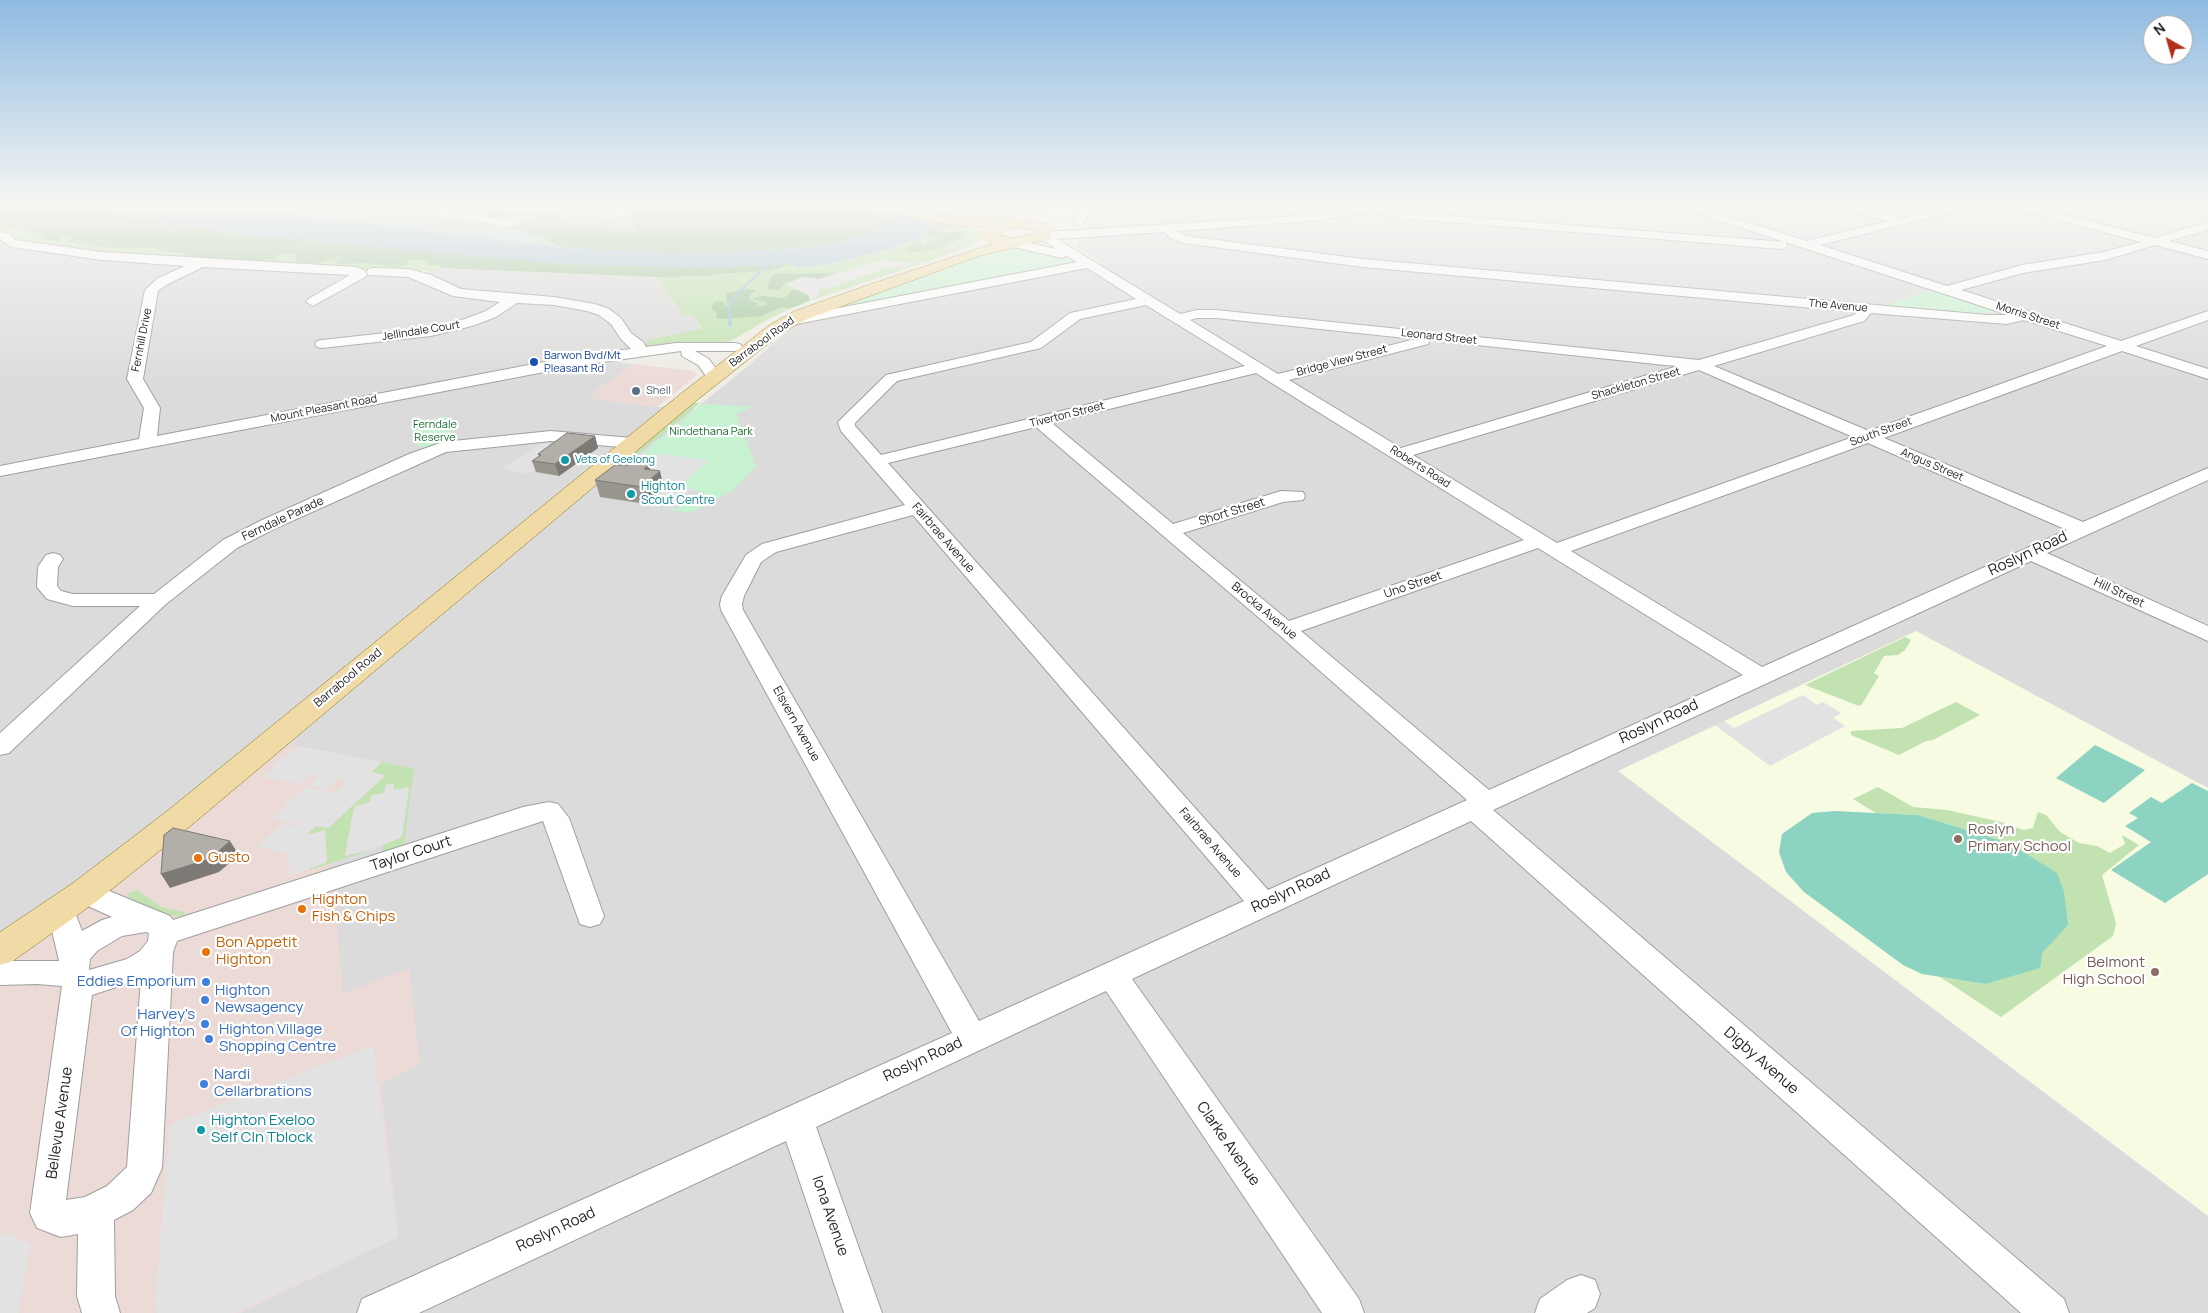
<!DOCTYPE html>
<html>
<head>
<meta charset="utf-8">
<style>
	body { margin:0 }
	#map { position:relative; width:2208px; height:1313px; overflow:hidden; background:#eeece5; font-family:Manrope,sans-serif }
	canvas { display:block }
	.north { position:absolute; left:2143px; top:15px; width:50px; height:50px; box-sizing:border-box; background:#fff; border:1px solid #a5a5a5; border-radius:50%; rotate:322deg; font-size:14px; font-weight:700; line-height:20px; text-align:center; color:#1e1e1e }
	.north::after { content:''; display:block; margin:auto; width:18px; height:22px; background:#b32f18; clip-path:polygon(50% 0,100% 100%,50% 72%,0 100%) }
</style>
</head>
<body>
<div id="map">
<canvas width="2208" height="1313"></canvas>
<div class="north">N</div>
</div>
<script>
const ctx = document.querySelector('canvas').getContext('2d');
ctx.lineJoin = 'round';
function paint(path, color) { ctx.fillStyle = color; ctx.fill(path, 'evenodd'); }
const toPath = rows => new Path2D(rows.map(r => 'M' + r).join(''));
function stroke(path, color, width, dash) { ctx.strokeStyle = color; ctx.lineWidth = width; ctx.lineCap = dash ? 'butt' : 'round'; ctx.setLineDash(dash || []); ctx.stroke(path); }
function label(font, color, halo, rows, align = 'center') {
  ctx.font = font + ' Manrope,sans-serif'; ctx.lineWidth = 4.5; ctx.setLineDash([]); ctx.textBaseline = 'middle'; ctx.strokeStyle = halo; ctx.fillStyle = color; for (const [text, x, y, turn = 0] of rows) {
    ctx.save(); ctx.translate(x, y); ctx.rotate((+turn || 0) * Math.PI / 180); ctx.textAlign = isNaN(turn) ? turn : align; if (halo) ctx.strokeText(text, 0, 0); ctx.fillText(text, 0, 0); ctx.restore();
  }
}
paint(toPath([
	[1094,204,2208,204,2208,1313,0,1313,0,243,17,248,108,260,226,269,379,274,411,279,441,268,656,277,684,316,692,314,702,330,651,339,641,346,620,363,634,364,590,398,657,407,695,409,748,366,795,324,1101,263,1076,246,1091,220]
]), '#dcdbdb');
paint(toPath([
	[634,364,694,371,697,375,657,407,590,398,602,384,605,385],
	[288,744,414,769,381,846,328,864,331,863,343,993,409,969,420,1064,381,1084,399,1237,240,1313,0,1313,0,968,164,848]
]), '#ecdad6');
paint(toPath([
	[1916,631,2208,788,2208,1216,1618,771]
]), '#f7fbe1');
paint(toPath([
	[0,204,80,204,705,268,791,264,798,268,822,265,891,249,959,222,988,235,974,244,944,256,809,301,770,318,731,341,716,344,641,346,651,339,702,329,692,314,684,316,656,277,441,268,432,272,425,270,409,273,366,274,201,263,29,244,0,236],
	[693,403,700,403,618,471,613,471],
	[1905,637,1911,640,1905,650,1898,655,1884,656,1874,673,1879,676,1862,704,1859,706,1805,685],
	[1956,702,1980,715,1933,740,1926,741,1899,755,1851,735,1851,731,1902,728],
	[382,762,414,769,403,853,382,854,382,844,402,837,403,832,409,788,393,791,394,784,371,802,354,807,345,856,363,850,367,851,310,870,310,868,327,862,325,831,307,834,316,826,328,828,385,776,371,772],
	[1878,787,1913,807,1947,810,2001,822,2023,830,2033,828,2038,812,2046,815,2060,832,2079,843,2097,846,2110,853,2125,844,2122,835,2139,845,2102,875,2116,923,2113,936,2001,1017,1940,977,1985,984,1996,839,1918,815,1876,813,1853,799],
	[137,890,163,908,184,912,184,917,163,914,128,897,127,893]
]), '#c2e2b1');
paint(toPath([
	[0,204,96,205,142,220,255,236,562,264,705,268,791,264,769,271,715,274,706,276,656,277,441,268,441,265,427,265,429,262,419,260,410,260,406,265,395,267,368,263,339,264,336,262,341,257,316,263,297,263,294,254,277,255,274,259,248,261,200,259,188,257,184,253,161,251,155,248,106,248,87,244,77,244,68,241,72,237,62,237,58,241,45,240,40,238,43,234,23,231,21,227,0,227],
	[452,204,502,204,502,207,506,210,563,214,558,220,574,225,621,228,637,232,633,229,631,216,627,213,632,211,624,209,630,204,617,205,614,207,621,208,596,212,586,208,559,210,561,207,525,206,522,204,789,204,790,206,800,204,844,204,865,207,881,216,888,223,887,227,853,239,814,247,715,253,690,252,666,255,660,252,561,248,496,229,514,225,531,218,531,215,513,215,508,219,496,220,477,212,460,209,445,209,428,214,414,211],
	[938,221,955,224,951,228,942,229,943,232,964,232,965,236,945,246,925,251,912,253,903,250,915,242,920,241,924,245,936,240,937,237,923,237],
	[824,273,837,274,818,281,803,277,785,284,778,290,769,289,767,286,773,274],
	[748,289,756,290,750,295,749,300,758,303,757,305,760,306,767,305,766,302,752,299,762,296,783,298,786,297,793,289,805,290,818,296,802,304,790,308,782,307,761,316,720,319,716,317,717,313,712,310,712,306,715,302,722,301,727,307,731,305,727,303,726,293]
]), '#a5c89f');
paint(toPath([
	[218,204,404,204,403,209,442,217,487,222,543,237,561,248],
	[575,211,590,212,601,217,631,216,633,229,640,230,637,232,621,228,574,225,558,220,563,214]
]), '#c4dad3');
paint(toPath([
	[930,204,1043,204,1025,215,979,221,939,215,940,213,933,212],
	[1013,246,1059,255,1077,262,822,313,934,270,955,265,976,255],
	[1931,290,1982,306,1994,312,1980,314,1888,305],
	[701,404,753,407,736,414,756,466,731,492,690,513,656,508,676,509,689,497,700,499,705,493,687,488,686,481,708,461,622,471],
	[446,416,453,440,424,447,418,446,411,425]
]), '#c7f2d1');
paint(toPath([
	[2095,745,2145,770,2104,803,2056,778],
	[2192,783,2208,791,2208,874,2165,903,2111,870,2151,842,2125,826,2138,818,2129,813,2151,797,2162,803],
	[1834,811,1918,815,1996,839,2023,852,2057,873,2064,892,2068,925,2042,953,2040,968,1985,984,1922,974,1903,965,1804,892,1786,872,1779,852,1782,834,1812,813]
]), '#8cd3c2');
paint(toPath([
	[881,260,905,263,926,260,907,266,886,268,828,289,819,288,818,296,810,300,808,295,785,284,803,277,819,279],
	[542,443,559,446,554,455,528,474,501,469],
	[660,454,708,460,686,481,687,488,695,490,688,492,683,496,689,497,685,502,667,499,658,507,645,505,663,489,642,469],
	[1803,695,1817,705,1823,702,1841,713,1833,718,1845,726,1770,766,1715,725,1724,721,1734,728],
	[299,746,382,762,371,772,386,775,328,828,316,826,307,834,308,836,325,830,327,862,290,876,288,854,256,847,282,824,297,826,309,815,296,824,271,819,284,808,283,806,306,787,332,792,323,802,343,785,344,782,339,778,327,789,309,785,319,775,312,774,300,784,262,777,274,767,273,765],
	[394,783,394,790,409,787,402,837,374,849,345,856,354,807,370,802,372,795,384,793,386,785],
	[373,1045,398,1237,236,1313,157,1313,155,1303,170,1124],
	[8,1233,31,1244,18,1313,0,1313,0,1236]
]), '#e2e2e2');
paint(toPath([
	[80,204,218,204,561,248,661,252,666,255,682,251,715,253,814,247,853,239,887,227,888,223,881,216,865,207,938,221,922,238,891,249,822,265,798,268,790,264,705,268,562,264,255,236,142,220,96,205],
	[875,204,930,204,934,205,931,209,933,212,940,213,939,215]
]), '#abc6d6');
stroke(toPath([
	[730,325,729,304,746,285,773,261]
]), '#abc6d6', 3);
const minor = toPath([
	[1043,204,1057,204,1014,225,1006,225,1004,223,1043,204],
	[1078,204,1089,204,1089,212,1085,222,1079,226,1073,222,1077,212,1078,204],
	[1379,204,1395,204,1394,207,1389,209,1400,212,1785,242,1674,206,1672,204,1688,204,1807,241,1888,221,1836,206,1835,204,1851,204,1902,218,1961,204,1978,204,1977,206,1820,245,1947,286,2022,265,2104,252,2141,242,2006,206,2005,204,2021,204,2155,238,2208,222,2208,230,2169,241,2208,251,2208,259,2155,245,2105,260,2023,273,1961,290,2121,341,2208,311,2208,320,2136,346,2208,369,2208,379,2122,351,1884,438,2083,522,2208,468,2208,480,2047,553,2208,626,2208,641,2031,561,1493,810,2064,1299,2069,1313,2021,1313,1471,821,1132,979,1359,1299,1364,1313,1322,1313,1106,991,816,1127,882,1313,844,1313,786,1141,419,1313,357,1313,362,1299,952,1033,721,610,720,604,722,596,746,555,762,544,905,505,841,431,838,422,886,375,1031,342,1070,313,1136,299,1087,268,786,326,781,325,779,322,781,319,1077,262,1067,256,1062,258,1009,246,1007,243,1013,239,1056,249,1039,237,1041,233,1045,232,1269,218,1322,214,1379,204],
	[1373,211,1400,218,1781,249,1785,248,1787,245,1785,242,2009,315,1987,315,1363,259,1186,236,1177,231,1322,220,1373,211],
	[1165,232,1170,238,1184,243,1363,267,1857,312,1854,315,1699,360,1216,310,1197,310,1180,314,1057,239,1165,232],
	[1146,305,1245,366,881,455,855,426,855,423,897,381,1041,348,1080,319,1146,305],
	[1871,313,2007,324,2024,320,2107,346,1869,431,1714,366,1864,321,1871,313],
	[1197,318,1216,318,1415,339,1278,374,1190,320,1197,318],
	[1430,340,1665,365,1678,366,1401,448,1289,380,1428,344,1430,340],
	[1699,370,1853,437,1557,543,1413,455,1699,370],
	[1256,373,1270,382,1524,540,1289,621,1183,533,1283,502,1303,500,1305,496,1303,492,1281,491,1173,524,1052,423,1256,373],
	[1036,427,1278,634,1467,800,1268,890,888,463,1036,427],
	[1868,443,2067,530,1762,667,1571,551,1868,443],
	[913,515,1244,901,979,1021,743,610,742,604,744,596,761,562,776,552,913,515],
	[1538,548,1743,675,1489,790,1301,631,1538,548],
	[2179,204,2208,206,2208,212,2181,206,2179,204],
	[0,232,10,234,15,240,102,252,357,267,365,271,367,274,365,277,313,306,306,302,308,299,350,275,203,267,168,284,158,291,143,379,160,408,157,436,581,355,631,349,621,339,611,324,599,315,587,311,554,305,517,303,496,317,472,326,431,336,322,348,317,347,315,344,317,341,322,340,431,328,462,320,486,311,500,302,453,296,408,277,368,275,367,272,368,269,373,268,409,269,431,275,461,289,554,297,595,304,609,309,621,318,631,333,643,342,646,347,676,343,735,343,740,344,742,347,740,350,735,351,695,351,709,359,719,373,716,376,711,378,706,376,698,365,682,356,681,351,581,365,0,476,0,466,139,439,144,408,127,379,145,290,158,278,185,266,102,260,11,247,0,240,0,232],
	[551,431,632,438,638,439,641,443,638,447,632,448,551,441,446,452,274,529,237,548,166,604,9,753,0,755,0,733,140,606,73,606,47,599,37,587,38,567,46,555,53,553,60,555,63,559,58,567,57,586,61,591,73,594,154,594,223,540,260,521,409,454,443,442,551,431],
	[549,802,558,804,569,818,604,916,600,924,590,927,580,924,543,821,177,941,173,952,162,1168,151,1193,133,1210,114,1220,115,1296,120,1313,82,1313,77,1296,78,1234,61,1237,37,1228,30,1213,62,986,37,984,0,985,0,961,59,961,47,909,51,901,61,898,71,901,82,931,102,920,112,917,75,900,71,892,75,884,85,881,170,916,173,920,523,807,549,802],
	[146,932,149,933,148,941,140,951,127,959,89,970,90,959,97,951,122,936,146,932],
	[141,979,127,1167,107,1186,85,1197,66,1200,92,995,141,979],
	[1581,1275,1595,1280,1600,1294,1595,1308,1587,1313,1535,1313,1540,1299,1567,1280,1581,1275]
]);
const major = toPath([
	[851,204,879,204,959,218,1010,220,1019,219,1047,224,1053,231,1050,239,979,256,807,319,783,332,697,400,188,828,97,901,13,961,0,965,0,932,73,883,166,812,683,392,771,324,795,311,865,286,992,244,981,235,989,228,959,226,858,208,851,204],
	[1019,227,1037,231,1038,233,1013,238,998,235,1005,230,1019,227]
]);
stroke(minor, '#9f9f9f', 2);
stroke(major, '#857012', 1);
paint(minor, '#fff');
paint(major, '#f0dba7');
paint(toPath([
	[595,436,598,448,559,476,536,472,532,461,539,457,538,454],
	[629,465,650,470,664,488,646,504,600,497,595,480]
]), '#999690');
paint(toPath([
	[595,436,598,448,559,476,555,464],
	[649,465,652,478,660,471,664,488,646,504,641,487,644,469],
	[230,841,239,855,219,872,170,888,161,874]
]), '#7d7a76');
const building = toPath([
	[567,433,595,436,555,464,532,461,541,455,538,454,567,433],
	[632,463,649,465,644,469,660,471,641,487,595,480,615,465,629,465,632,463],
	[173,828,230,841,210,859,161,874,164,835,173,828]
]);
paint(building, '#b2aea8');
stroke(building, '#7d7a76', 1);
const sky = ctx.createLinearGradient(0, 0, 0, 387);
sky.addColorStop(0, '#8fbbe1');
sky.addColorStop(0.53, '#f7f6f3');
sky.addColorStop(1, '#f7f6f300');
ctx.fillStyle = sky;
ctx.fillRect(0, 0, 2208, 387);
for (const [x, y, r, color] of [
	[534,362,5,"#1a4fb4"],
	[636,391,5,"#5c6f8a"],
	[565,460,5,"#0f9aa8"],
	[631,494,5,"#0f9aa8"],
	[1958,839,5,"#8d6e63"],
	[198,858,5,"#e8710a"],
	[302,909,5,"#e8710a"],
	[206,952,5,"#e8710a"],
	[2155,972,5,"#8d6e63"],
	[206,982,5,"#3f7fe0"],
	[205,1000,5,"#3f7fe0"],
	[205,1024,5,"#3f7fe0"],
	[209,1039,5,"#3f7fe0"],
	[204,1084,5,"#3f7fe0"],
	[201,1130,5,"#0f9aa8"]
]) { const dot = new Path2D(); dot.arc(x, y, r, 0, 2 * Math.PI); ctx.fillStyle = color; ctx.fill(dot); stroke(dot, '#fff', 2); }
label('11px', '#1e1e1e', '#fff', [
	["The Avenue",1838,306,5],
	["Morris Street",2028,316,18],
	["Jellindale Court",421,331,-9],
	["Leonard Street",1439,337,6],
	["Fernhill Drive",142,340,-79],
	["Barrabool Road",762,342,-36],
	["Bridge View Street",1342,361,-15],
	["Shackleton Street",1636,384,-16],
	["Mount Pleasant Road",324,409,-11],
	["Tiverton Street",1067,415,-14],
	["South Street",1881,432,-20],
	["Angus Street",1932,465,23],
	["Roberts Road",1420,467,32]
]);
label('11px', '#164399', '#fff', [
	["Barwon Bvd/Mt",544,356],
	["Pleasant Rd",544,369]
], 'left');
label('11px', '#4e5e75', '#fff', [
	["Shell",646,391]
], 'left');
label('11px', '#196f2c', '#fff', [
	["Ferndale",435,425],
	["Reserve",435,438],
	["Nindethana Park",711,432]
]);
label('11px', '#0d838f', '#fff', [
	["Vets of Geelong",575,460]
], 'left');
label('12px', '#0d838f', '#fff', [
	["Highton",641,487],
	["Scout Centre",641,501]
], 'left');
label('12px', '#1e1e1e', '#fff', [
	["Short Street",1232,512,-17],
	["Ferndale Parade",283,519,-25],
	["Fairbrae Avenue",943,538,49],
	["Uno Street",1413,585,-19],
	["Hill Street",2119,593,25],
	["Brocka Avenue",1264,611,40],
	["Barrabool Road",348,678,-40],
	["Elsvern Avenue",796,724,61],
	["Fairbrae Avenue",1210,843,49]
]);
label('15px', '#1e1e1e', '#fff', [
	["Roslyn Road",2028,554,-25],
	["Roslyn Road",1659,722,-25],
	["Taylor Court",411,854,-18],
	["Roslyn Road",1291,891,-25],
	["Roslyn Road",923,1060,-25],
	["Digby Avenue",1761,1061,41],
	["Bellevue Avenue",60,1123,-82],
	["Clarke Avenue",1228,1144,55],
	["Iona Avenue",830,1216,71],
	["Roslyn Road",556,1230,-25]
]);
label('15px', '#785e54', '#fff', [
	["Roslyn",1968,830],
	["Primary School",1968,847],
	["Belmont",2145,963,"right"],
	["High School",2145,980,"right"]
], 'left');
label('15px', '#c56008', '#fff', [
	["Gusto",208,858],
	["Highton",312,900],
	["Fish & Chips",312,917],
	["Bon Appetit",216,943],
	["Highton",216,960]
], 'left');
label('15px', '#366cbe', '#fff', [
	["Eddies Emporium",196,982,"right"],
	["Highton",215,991],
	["Newsagency",215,1008],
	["Harvey's",195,1015,"right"],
	["Of Highton",195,1032,"right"],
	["Highton Village",219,1030],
	["Shopping Centre",219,1047],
	["Nardi",214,1075],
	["Cellarbrations",214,1092]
], 'left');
label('15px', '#0d838f', '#fff', [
	["Highton Exeloo",211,1121],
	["Self Cln Tblock",211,1138]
], 'left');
</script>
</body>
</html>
